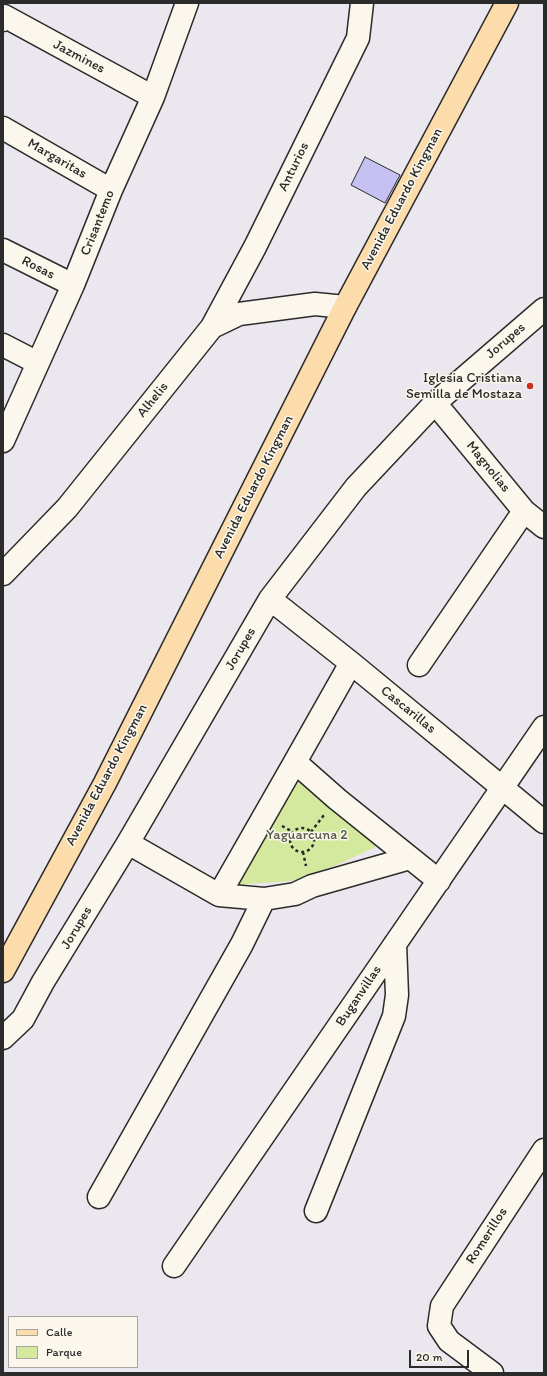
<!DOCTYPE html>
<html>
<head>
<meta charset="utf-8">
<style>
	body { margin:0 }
	#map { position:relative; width:547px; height:1376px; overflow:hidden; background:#ebe7ee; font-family:Itim,sans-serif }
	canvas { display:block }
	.frame { position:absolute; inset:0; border:4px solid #2b2b2b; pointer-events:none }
	.legend { position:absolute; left:8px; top:1316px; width:130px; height:52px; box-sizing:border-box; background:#fbf7ec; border:1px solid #a8a59f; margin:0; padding:5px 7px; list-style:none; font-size:12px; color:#2b2b2b }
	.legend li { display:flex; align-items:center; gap:8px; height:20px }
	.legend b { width:20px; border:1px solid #a8a59f }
	.scale { position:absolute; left:409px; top:1350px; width:60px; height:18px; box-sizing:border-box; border:2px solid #2b2b2b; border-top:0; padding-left:5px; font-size:12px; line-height:14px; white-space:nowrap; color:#2b2b2b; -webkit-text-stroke:3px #fbf7ec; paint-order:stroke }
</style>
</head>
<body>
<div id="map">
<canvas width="547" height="1376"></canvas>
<div class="frame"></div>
<ul class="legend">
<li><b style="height:5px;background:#fddcac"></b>Calle</li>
<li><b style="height:11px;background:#d4e99d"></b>Parque</li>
</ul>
<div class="scale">20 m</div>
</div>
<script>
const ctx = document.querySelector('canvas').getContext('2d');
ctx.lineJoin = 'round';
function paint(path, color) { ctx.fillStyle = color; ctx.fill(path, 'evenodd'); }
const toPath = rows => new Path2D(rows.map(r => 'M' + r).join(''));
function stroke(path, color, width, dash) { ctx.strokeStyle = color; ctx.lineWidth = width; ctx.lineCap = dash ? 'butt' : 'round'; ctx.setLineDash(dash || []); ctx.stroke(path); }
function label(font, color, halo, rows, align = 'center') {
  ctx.font = font + ' Itim,sans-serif'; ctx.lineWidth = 3; ctx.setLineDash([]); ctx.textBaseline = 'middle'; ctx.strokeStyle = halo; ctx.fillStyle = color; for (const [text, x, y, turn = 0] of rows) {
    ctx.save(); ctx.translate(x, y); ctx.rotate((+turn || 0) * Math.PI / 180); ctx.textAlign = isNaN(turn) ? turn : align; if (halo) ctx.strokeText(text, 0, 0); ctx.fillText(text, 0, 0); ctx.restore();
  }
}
paint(toPath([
	[296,778,300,779,382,844,337,865,291,881,234,885]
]), '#d4e99d');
const building = toPath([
	[365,157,400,175,385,203,351,185,365,157]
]);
paint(building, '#c5c1f3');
stroke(building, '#2b2b2b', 1);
const minor = toPath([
	[3,20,4,16,153,97],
	[3,128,111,190],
	[3,250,73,285],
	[212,327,255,247,358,38,362,3],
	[3,345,38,363],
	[435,403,524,511,544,527],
	[3,441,73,285,111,190,153,97,187,3],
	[3,574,67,508,212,327,239,314,315,304,345,307],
	[270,599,351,663,544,822],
	[419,665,524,511],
	[295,762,337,799,439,881],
	[128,843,219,895,264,899,295,894,312,886,410,858],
	[219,895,295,762,351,663],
	[3,1038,23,1019,43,982,128,843,270,599,356,487,435,403,544,309],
	[99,1197,242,944,264,899],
	[316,1211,394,1016,397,995,395,944],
	[174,1266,544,727],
	[492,1373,449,1341,439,1326,442,1306,544,1150]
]);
const major = toPath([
	[3,971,105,783,345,307,507,3]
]);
stroke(minor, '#2b2b2b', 25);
stroke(major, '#2b2b2b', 25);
stroke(toPath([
	[282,826,293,832],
	'290 840a12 12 0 1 1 24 0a12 12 0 1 1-24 0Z',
	[311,832,324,815],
	[303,852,306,866]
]), '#2b2b2b', 2.5, [3, 3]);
stroke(minor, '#fbf7ec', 22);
stroke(major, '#fddcac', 22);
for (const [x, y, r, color] of [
	[530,386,4,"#c8321e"]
]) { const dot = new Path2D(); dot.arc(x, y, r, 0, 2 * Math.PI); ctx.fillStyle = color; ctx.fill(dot); stroke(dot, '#fbf7ec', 1.5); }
label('14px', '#2b2b2b', '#fbf7ec', [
	["Jazmines",79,57,28],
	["Margaritas",57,159,30],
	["Anturios",294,167,-64],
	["Avenida Eduardo Kingman",402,199,-62],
	["Crisantemo",98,223,-68],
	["Rosas",38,268,27],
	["Jorupes",506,341,-41],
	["Alhelis",153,400,-51],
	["Magnolias",488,467,51],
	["Avenida Eduardo Kingman",254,487,-63],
	["Jorupes",241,649,-60],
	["Cascarillas",408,710,39],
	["Avenida Eduardo Kingman",107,775,-62],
	["Jorupes",77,928,-59],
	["Buganvillas",359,996,-56],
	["Romerillos",487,1236,-57]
]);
label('14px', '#2b2b2b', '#fbf7ec', [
	["Iglesia Cristiana",522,378],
	["Semilla de Mostaza",522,394]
], 'right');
label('14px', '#555a48', '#fbf7ec', [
	["Yaguarcuna 2",307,835]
]);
</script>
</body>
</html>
